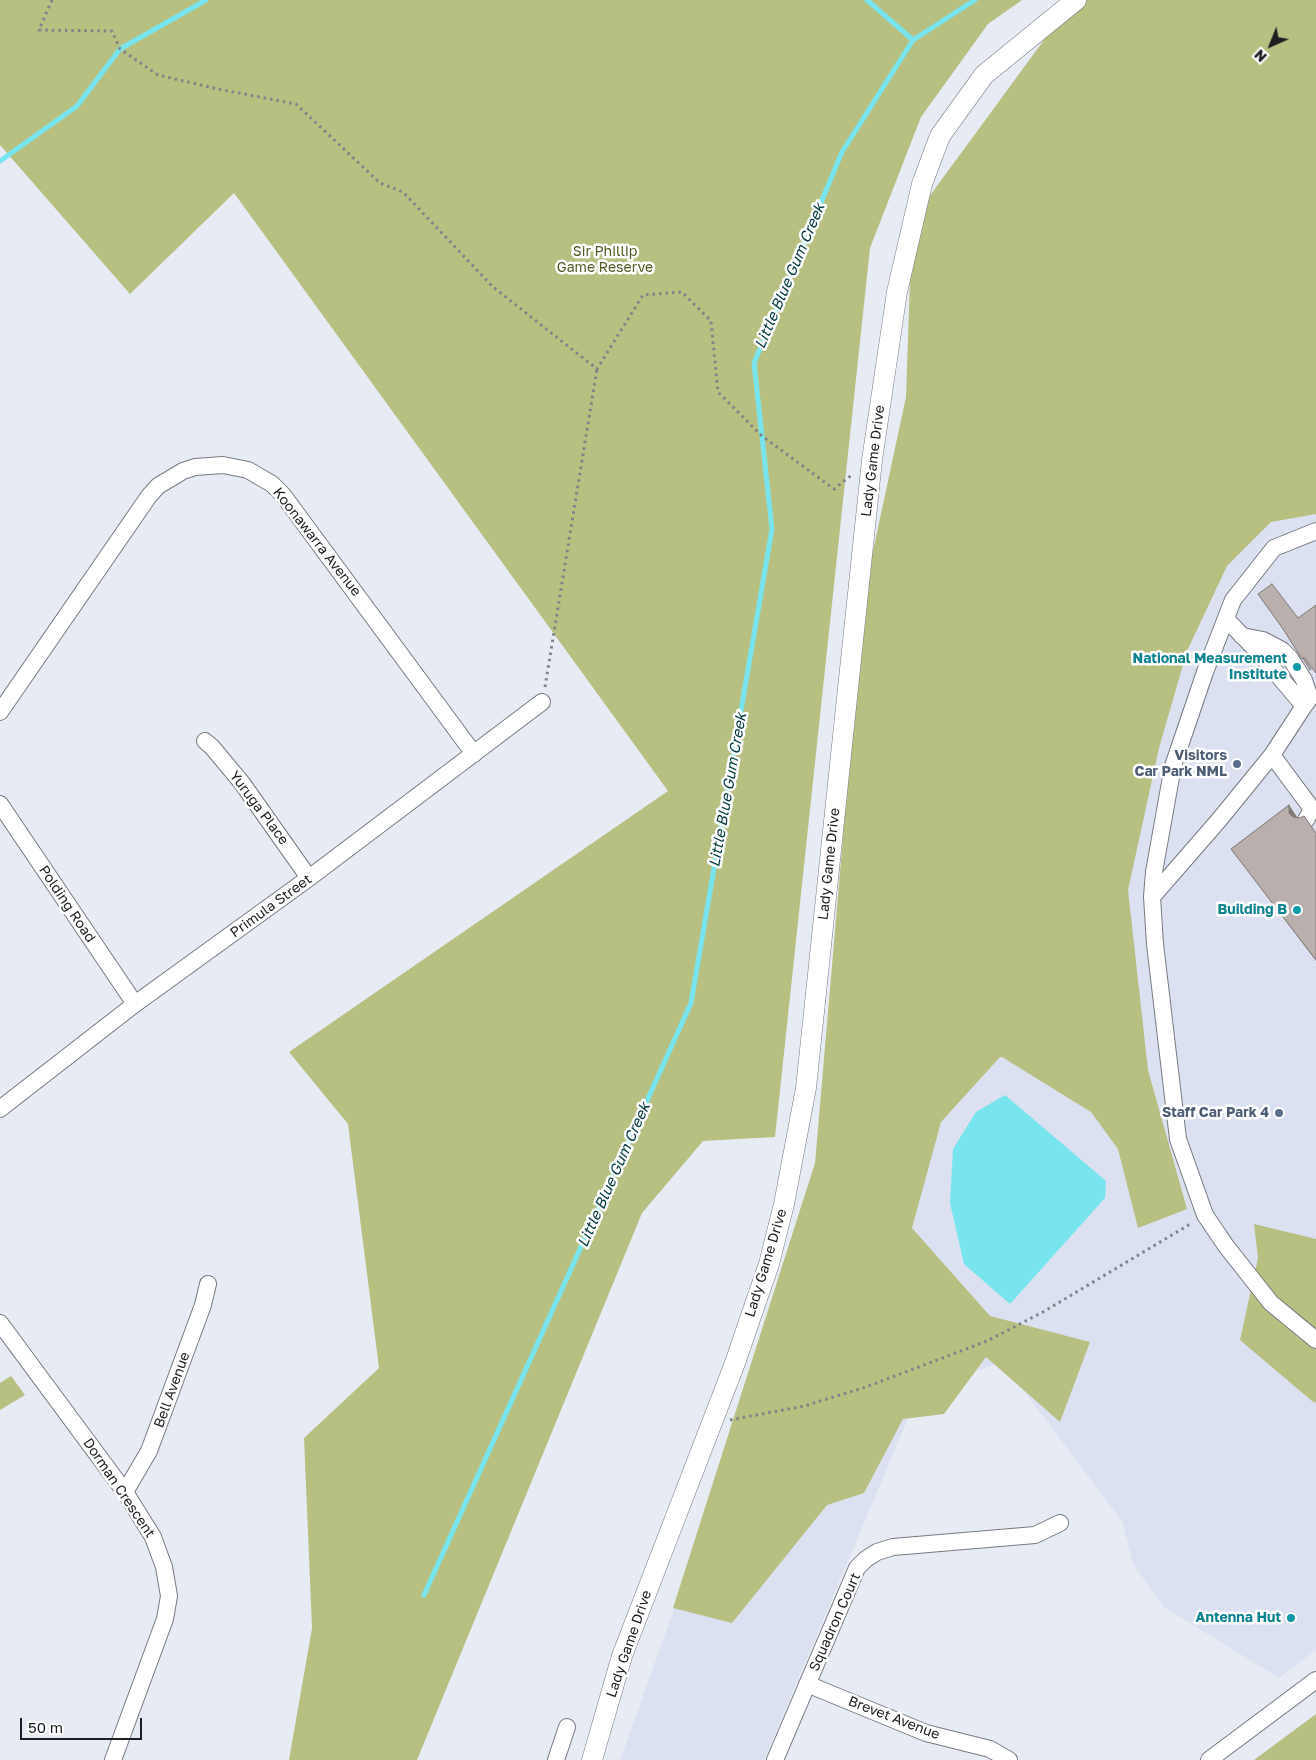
<!DOCTYPE html>
<html>
<head>
<meta charset="utf-8">
<style>
	body { margin:0 }
	#map { position:relative; width:1316px; height:1760px; overflow:hidden; background:#e7ebf3; font-family:"Golos Text",sans-serif }
	canvas { display:block }
	.north { position:absolute; left:1246px; top:20px; width:50px; height:50px; -webkit-text-stroke:4px #fff; paint-order:stroke; rotate:224deg; font-size:14px; font-weight:700; line-height:20px; text-align:center; color:#1c1e21 }
	.north::after { content:''; display:block; margin:auto; width:18px; height:22px; background:#1c1e21; clip-path:polygon(50% 0,100% 100%,50% 72%,0 100%) }
	.scale { position:absolute; left:20px; top:1718px; width:122px; height:22px; box-sizing:border-box; border:2px solid #1c1e21; border-top:0; padding-left:6px; font-size:15px; line-height:18px; white-space:nowrap; color:#1c1e21; -webkit-text-stroke:4px #fff; paint-order:stroke }
</style>
</head>
<body>
<div id="map">
<canvas width="1316" height="1760"></canvas>
<div class="north">N</div>
<div class="scale">50 m</div>
</div>
<script>
const ctx = document.querySelector('canvas').getContext('2d');
ctx.lineJoin = 'round';
function paint(path, color) { ctx.fillStyle = color; ctx.fill(path, 'evenodd'); }
const toPath = rows => new Path2D(rows.map(r => 'M' + r).join(''));
function stroke(path, color, width, dash) { ctx.strokeStyle = color; ctx.lineWidth = width; ctx.lineCap = dash ? 'butt' : 'round'; ctx.setLineDash(dash || []); ctx.stroke(path); }
function label(font, color, halo, rows, align = 'center') {
  ctx.font = font + ' "Golos Text",sans-serif'; ctx.lineWidth = 5; ctx.setLineDash([]); ctx.textBaseline = 'middle'; ctx.strokeStyle = halo; ctx.fillStyle = color; for (const [text, x, y, turn = 0] of rows) {
    ctx.save(); ctx.translate(x, y); ctx.rotate((+turn || 0) * Math.PI / 180); ctx.textAlign = isNaN(turn) ? turn : align; if (halo) ctx.strokeText(text, 0, 0); ctx.fillText(text, 0, 0); ctx.restore();
  }
}
paint(toPath([
	[1316,360,1316,1650,1279,1678,1164,1607,1133,1564,1122,1521,1002,1362,920,1390,764,1760,620,1760,696,1548]
]), '#dbe1f0');
paint(toPath([
	[0,0,1022,0,988,24,921,117,870,248,775,1137,703,1141,642,1213,417,1760,289,1760,312,1628,304,1438,379,1368,348,1124,289,1052,668,791,234,193,130,294,0,145],
	[1086,0,1316,0,1316,514,1271,522,1227,566,1187,651,1159,748,1128,890,1148,1070,1187,1209,1138,1228,1118,1149,1091,1112,1002,1057,1000,1057,941,1122,912,1228,990,1316,1090,1342,1060,1422,986,1357,944,1414,903,1419,864,1493,827,1505,732,1623,673,1608,815,1163,864,593,906,397,912,220,1063,14],
	[1254,1224,1316,1239,1316,1403,1312,1401,1240,1340,1258,1258],
	[11,1376,25,1395,0,1410,0,1383],
	[1316,1714,1316,1760,1254,1760]
]), '#b7c081');
paint(toPath([
	[1005,1095,1106,1181,1105,1198,1010,1304,964,1264,950,1203,953,1149,976,1112]
]), '#78e5ee');
stroke(toPath([
	[867,0,913,40],
	[0,161,77,106,120,49,206,0],
	[424,1595,691,1003,772,529,754,363,842,152,913,40,975,0]
]), '#78e5ee', 5);
const minor = toPath([
	[1316,531,1274,548,1233,600,1205,672,1173,766,1154,872,1152,897,1155,944,1178,1139,1205,1215,1226,1246,1271,1303,1316,1340],
	[1242,636,1263,640,1282,650,1290,658,1304,680,1310,698,1304,706],
	[0,712,149,496,158,486,183,471,195,467,223,465,248,470,272,484,283,495,474,754],
	[205,741,212,747,242,783,309,878],
	[1272,755,1312,809,1306,820],
	[0,804,135,1004],
	[1152,897,1219,820,1272,755,1304,706,1260,654,1227,620],
	[0,1109,135,1004,309,878,542,702],
	[0,1323,125,1492,153,1537,164,1567,169,1596,165,1619,113,1760],
	[125,1492,149,1451,203,1305,208,1284],
	[807,1684,926,1733,990,1749,1009,1760],
	[556,1760,567,1727],
	[775,1760,857,1568,866,1559,877,1552,893,1547,1035,1535,1060,1523],
	[1209,1760,1316,1680]
]);
const major = toPath([
	[592,1760,622,1656,735,1363,751,1316,769,1264,784,1204,806,1088,872,460,897,292,922,184,940,136,984,75,1076,0]
]);
stroke(minor, '#777a81', 18);
stroke(major, '#777a81', 21);
stroke(toPath([
	[52,0,39,30,112,31,120,49,158,75,218,89,296,104,380,183,403,192,493,287,597,369,643,295,682,292,711,321,718,392,762,436,834,489,853,474],
	[545,687,597,369],
	[730,1420,804,1406,866,1387,987,1341,1043,1312,1192,1223]
]), '#808388', 3, [2.5, 4]);
stroke(minor, '#fff', 16);
stroke(major, '#fff', 20);
paint(toPath([
	[1258,594,1312,669,1310,671,1286,633],
	[1289,805,1297,818,1316,833,1316,961,1231,849]
]), '#9f9695');
paint(toPath([
	[1289,805,1297,817,1297,825,1289,813]
]), '#827a79');
const building = toPath([
	[1272,584,1298,618,1316,605,1316,673,1304,657,1302,659,1283,629,1258,594,1272,584],
	[1289,805,1289,813,1293,817,1299,818,1304,816,1316,833,1316,960,1231,849,1289,805]
]);
paint(building, '#b9afad');
stroke(building, '#827a79', 1);
for (const [x, y, r, color] of [
	[1297,667,5,"#0f9aa8"],
	[1237,764,5,"#5c6f8a"],
	[1297,910,5,"#0f9aa8"],
	[1279,1113,5,"#5c6f8a"],
	[1291,1618,5,"#0f9aa8"]
]) { const dot = new Path2D(); dot.arc(x, y, r, 0, 2 * Math.PI); ctx.fillStyle = color; ctx.fill(dot); stroke(dot, '#fff', 2); }
label('14px', '#535a22', '#fff', [
	["Sir Phillip",605,252],
	["Game Reserve",605,268]
]);
label('14px', '#1c1e21', '#fff', [
	["Lady Game Drive",873,461,-83],
	["Koonawarra Avenue",317,542,52],
	["Yuruga Place",259,808,53],
	["Lady Game Drive",829,864,-84],
	["Polding Road",67,904,56],
	["Primula Street",271,906,-36],
	["Lady Game Drive",766,1263,-73],
	["Bell Avenue",172,1390,-70],
	["Dorman Crescent",119,1488,56],
	["Squadron Court",835,1622,-66],
	["Lady Game Drive",629,1644,-71],
	["Brevet Avenue",894,1718,21]
]);
label('bold 14px', '#0d838f', '#fff', [
	["National Measurement",1287,659],
	["Institute",1287,675],
	["Building B",1287,910],
	["Antenna Hut",1281,1618]
], 'right');
label('bold 14px', '#4e5e75', '#fff', [
	["Visitors",1227,756],
	["Car Park NML",1227,772],
	["Staff Car Park 4",1269,1113]
], 'right');
label('italic 15px', '#023a3d', '#fff', [
	["Little Blue Gum Creek",790,276,-67],
	["Little Blue Gum Creek",728,790,-80],
	["Little Blue Gum Creek",614,1175,-66]
]);
</script>
</body>
</html>
